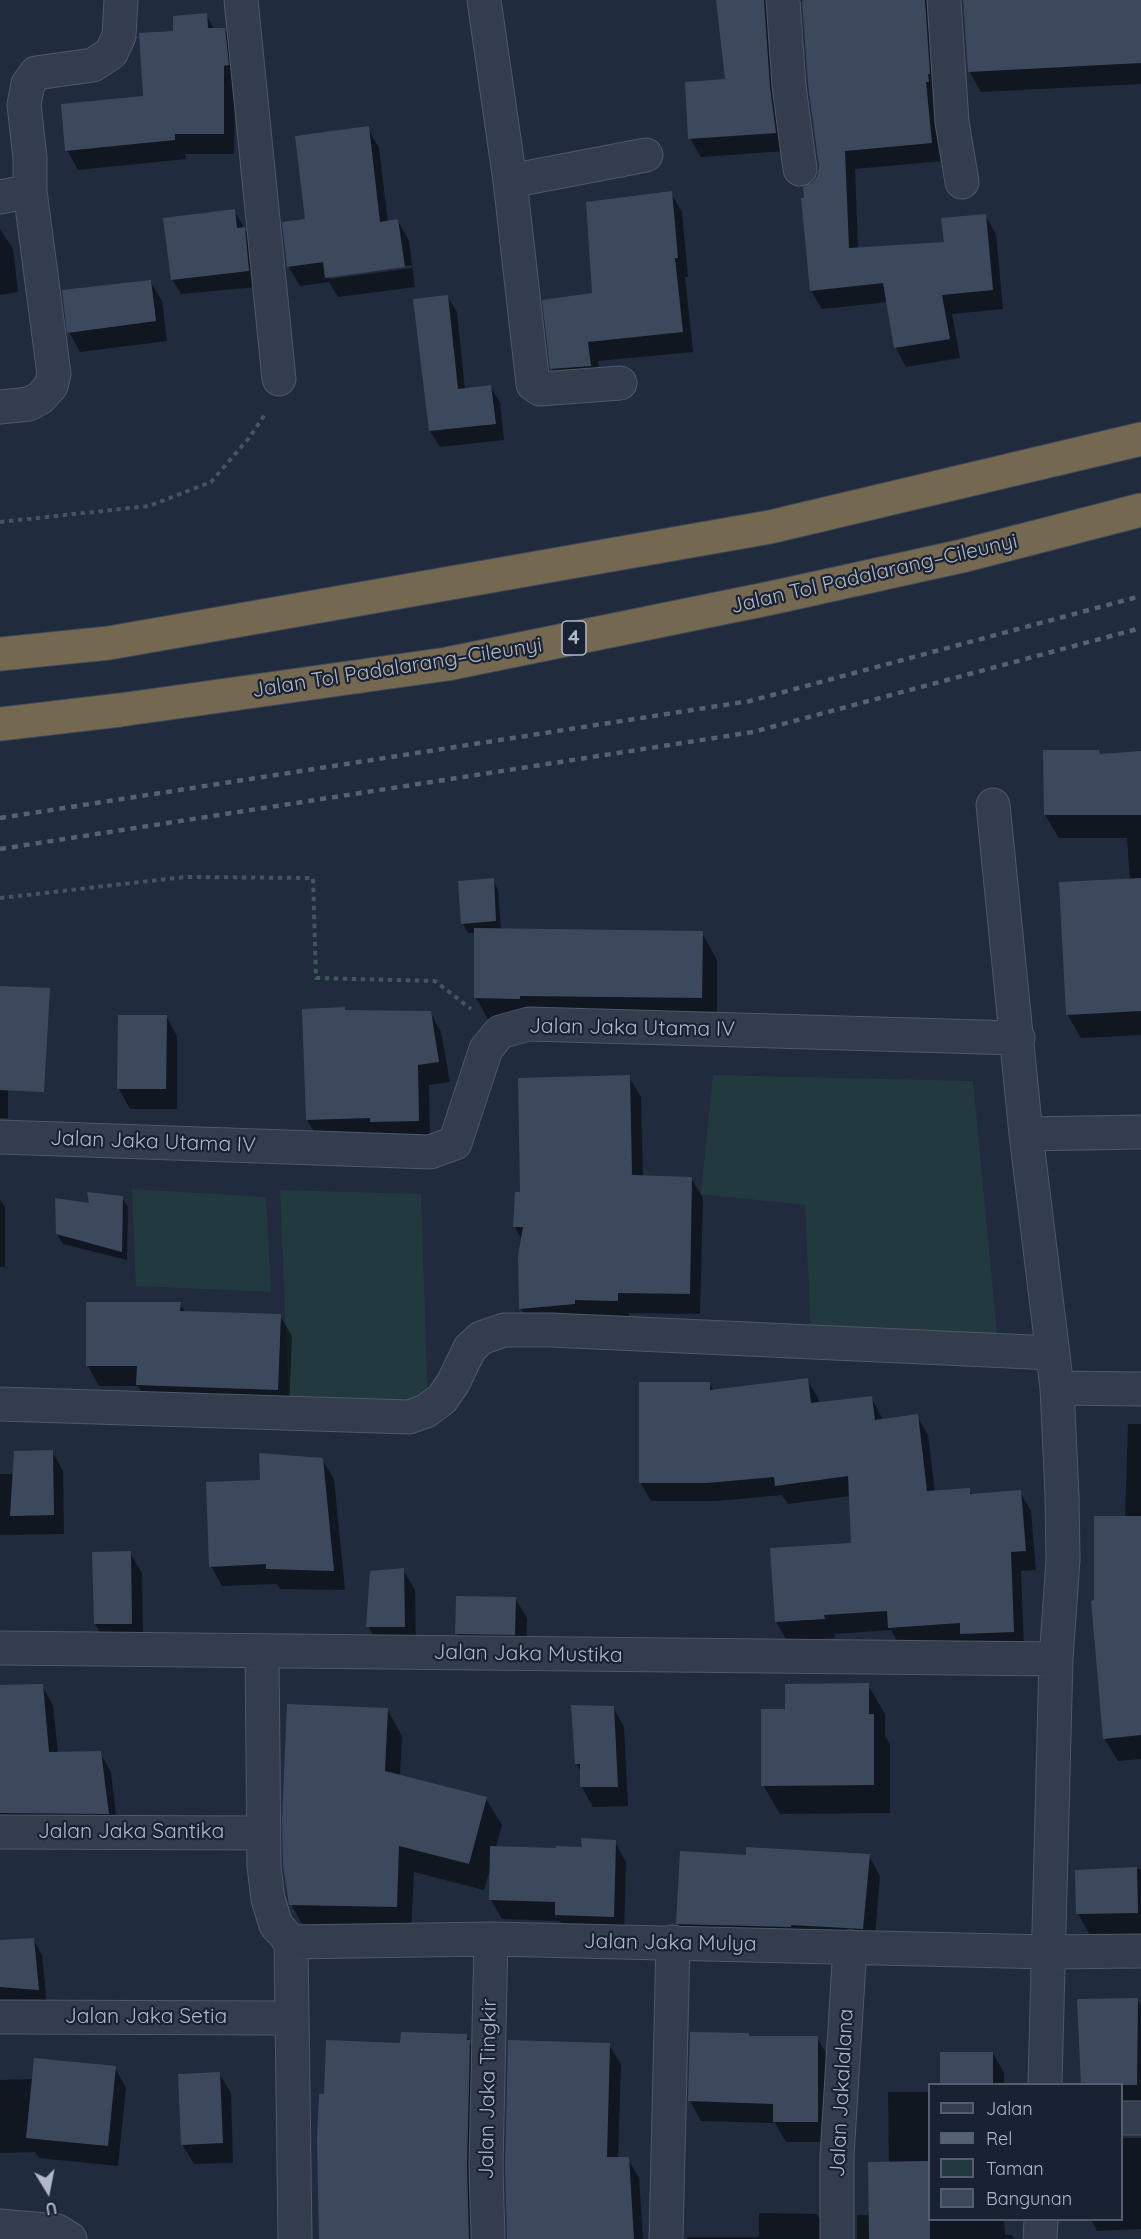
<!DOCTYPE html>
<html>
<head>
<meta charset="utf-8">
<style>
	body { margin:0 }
	#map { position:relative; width:1141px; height:2239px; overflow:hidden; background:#202b3e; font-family:Quicksand,sans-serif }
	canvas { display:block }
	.legend { position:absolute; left:928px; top:2083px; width:195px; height:138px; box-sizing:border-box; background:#192233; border:2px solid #555e6f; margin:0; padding:8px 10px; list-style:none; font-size:18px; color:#b0b8c9 }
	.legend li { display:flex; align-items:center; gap:12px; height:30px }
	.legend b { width:30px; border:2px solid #555e6f }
	.north { position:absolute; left:18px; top:2161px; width:60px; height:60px; -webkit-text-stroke:4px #192233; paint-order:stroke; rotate:170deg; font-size:16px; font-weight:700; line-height:24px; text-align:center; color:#b0b8c9 }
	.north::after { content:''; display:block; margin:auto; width:21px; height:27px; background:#b0b8c9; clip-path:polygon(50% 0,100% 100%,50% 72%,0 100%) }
</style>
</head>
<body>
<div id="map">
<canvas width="1141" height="2239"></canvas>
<ul class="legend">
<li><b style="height:8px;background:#343d4e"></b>Jalan</li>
<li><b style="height:8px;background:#566175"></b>Rel</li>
<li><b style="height:16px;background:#223a3f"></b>Taman</li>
<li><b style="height:16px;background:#3c495d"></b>Bangunan</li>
</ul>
<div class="north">U</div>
</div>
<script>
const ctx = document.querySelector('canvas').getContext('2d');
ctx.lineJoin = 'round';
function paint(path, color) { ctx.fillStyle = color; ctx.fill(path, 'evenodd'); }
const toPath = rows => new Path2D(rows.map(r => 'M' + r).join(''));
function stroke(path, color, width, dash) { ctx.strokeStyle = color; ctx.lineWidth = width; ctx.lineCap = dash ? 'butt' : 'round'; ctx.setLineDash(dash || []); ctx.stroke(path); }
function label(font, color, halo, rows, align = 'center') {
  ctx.font = font + ' Quicksand,sans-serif'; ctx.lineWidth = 4.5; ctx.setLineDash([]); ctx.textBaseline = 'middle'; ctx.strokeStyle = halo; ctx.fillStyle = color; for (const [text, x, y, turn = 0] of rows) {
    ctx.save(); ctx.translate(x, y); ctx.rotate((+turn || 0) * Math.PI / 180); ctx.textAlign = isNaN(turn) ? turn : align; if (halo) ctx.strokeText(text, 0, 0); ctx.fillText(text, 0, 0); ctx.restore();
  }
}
paint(toPath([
	[713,1075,973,1081,998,1344,811,1332,805,1205,701,1194],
	[132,1189,266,1197,271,1292,136,1286],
	[280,1190,421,1194,428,1407,289,1405]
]), '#223a3f');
paint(toPath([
	[718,0,793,0,786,151,701,157,690,138,727,80],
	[795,0,928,0,942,161,855,169,858,249,945,244,985,215,996,234,1003,309,952,314,960,358,906,367,896,348,888,302,822,309,811,291,805,199,818,177,820,167,803,2],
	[963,0,1141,0,1141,84,981,92,969,71],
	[206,15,215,30,224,29,236,49,234,154,185,154,186,159,78,170,67,150,145,97,175,32],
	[368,128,379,148,388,222,398,221,409,241,415,287,338,297,329,282,300,286,288,266,307,220],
	[412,265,412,268,330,279,330,276],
	[671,193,682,212,688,277,685,277,693,352,598,361,602,385,563,388,552,369,544,302,594,295],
	[234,210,253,244,257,287,181,294,172,279],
	[0,229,13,249,18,292,0,295],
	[150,281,162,301,167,341,80,352,69,332],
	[447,296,457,312,465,390,491,387,500,403,504,440,440,447,430,431],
	[1099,751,1101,756,1141,753,1141,1035,1081,1038,1067,1014,1130,881,1127,838,1059,838,1045,815],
	[493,880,498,890,501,930,702,933,717,960,717,1025,491,1025,476,998,476,933,468,933,463,924],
	[0,1003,8,1016,8,1118,0,1118],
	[303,1010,430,1012,441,1032,450,1082,429,1085,430,1140,319,1140,307,1120],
	[166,1016,177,1036,177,1109,130,1109,119,1089],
	[629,1077,641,1097,643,1177,691,1178,703,1198,700,1314,629,1313,629,1321,532,1329,521,1308,522,1240,515,1227,522,1193],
	[122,1198,128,1207,127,1260,63,1244,57,1234],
	[0,1200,5,1207,5,1267,0,1267],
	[180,1304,185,1312,280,1316,292,1336,289,1410,149,1404,138,1386,99,1386,88,1366],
	[807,1379,818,1398,819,1404,871,1397,883,1420,917,1416,928,1435,935,1492,969,1490,972,1495,1020,1492,1031,1511,1036,1570,1021,1571,1024,1651,900,1647,891,1630,834,1634,835,1638,787,1641,776,1622,853,1544,850,1496,788,1504,782,1495,718,1501,651,1501,640,1482,709,1383,714,1391],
	[1128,1424,1141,1424,1141,1759,1118,1761,1104,1738,1096,1602,1125,1518],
	[52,1451,63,1471,64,1534,0,1535,0,1474,14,1474],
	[322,1459,334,1479,345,1590,280,1589,277,1584,222,1586,211,1566,262,1482],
	[130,1553,142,1573,143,1643,107,1644,95,1624],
	[403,1570,415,1590,416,1646,379,1646,368,1626],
	[515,1598,527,1618,526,1654,468,1654,457,1634],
	[868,1685,885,1714,885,1736,890,1744,890,1813,780,1814,763,1785,787,1711],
	[42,1686,53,1705,58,1753,100,1753,111,1772,118,1832,0,1836,0,1687],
	[613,1707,624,1727,628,1806,593,1807,582,1787,581,1772,576,1763],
	[387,1709,402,1736,400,1776,486,1799,502,1825,496,1848,583,1848,615,1842,626,1862,624,1936,568,1935,560,1921,502,1919,490,1899,490,1869,484,1890,414,1872,411,1933,306,1931,291,1904],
	[747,1856,869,1856,880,1876,874,1948,689,1944,678,1924],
	[1141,1869,1141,1936,1091,1937,1078,1914,1076,1871],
	[33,1939,42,1955,47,2006,0,2002,0,1941],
	[1137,1999,1141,2006,1141,2123,1122,2129,1122,2084],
	[691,2033,750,2037,817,2037,828,2057,829,2142,786,2142,775,2123,701,2121,690,2101],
	[466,2035,480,2060,479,2239,320,2239,326,2095,402,2045],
	[609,2045,621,2064,618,2159,628,2159,639,2178,643,2239,508,2239],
	[993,2053,1004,2073,1004,2084,941,2084],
	[115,2068,126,2088,118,2166,39,2158,35,2152,0,2153,0,2080,33,2079],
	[219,2073,231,2093,233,2163,194,2164,182,2144],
	[888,2092,930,2092,930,2220,1004,2220,1005,2235,1012,2235,1014,2239,857,2239,857,2215,870,2215,889,2163],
	[1122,2138,1141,2138,1141,2229,1097,2231,1091,2220,1122,2220],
	[759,2213,817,2214,828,2233,828,2239,687,2239,687,2237,759,2237]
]), '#0007');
paint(toPath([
	[716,0,764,0,770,87,776,133,688,139,685,82,725,79],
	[802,0,925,0,930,74,928,74,929,82,926,82,932,143,845,151,849,248,944,242,941,218,986,214,993,290,942,295,950,339,894,348,883,283,810,291,801,198,804,198,803,187,812,183,817,177,819,167,808,84],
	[963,0,1141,0,1141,63,968,72],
	[207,13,208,28,225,28,229,65,224,66,224,134,175,134,175,140,65,151,61,104,143,96,139,33,173,31,173,16],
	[369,126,380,222,398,219,405,267,325,278,323,262,287,267,282,222,305,219,295,136],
	[672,191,678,258,675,258,683,332,588,342,591,366,550,369,542,300,592,293,586,202],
	[235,209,237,228,245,227,249,271,171,280,163,218],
	[151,280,156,321,67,333,62,290],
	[448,295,458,389,491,385,496,424,429,431,413,299],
	[1043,750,1099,750,1100,754,1141,751,1141,815,1044,815],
	[494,878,496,921,461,924,458,881],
	[1141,878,1141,1011,1066,1015,1059,882],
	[474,928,703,931,702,998,520,996,520,999,474,998],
	[0,986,50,988,44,1092,0,1090],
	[345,1007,345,1010,431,1011,439,1062,418,1065,419,1121,370,1122,370,1118,306,1120,302,1009],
	[118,1015,167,1015,166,1089,117,1089],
	[630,1075,632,1175,692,1177,690,1294,618,1293,618,1301,575,1300,575,1304,519,1309,518,1256,523,1227,513,1227,515,1192,520,1192,518,1078],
	[87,1192,123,1196,122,1252,56,1234,55,1198,89,1203],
	[86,1302,181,1302,180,1311,281,1314,278,1390,136,1385,137,1366,86,1366],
	[808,1378,811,1403,872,1396,875,1420,918,1414,927,1491,970,1488,970,1494,1021,1490,1026,1551,1011,1552,1014,1632,960,1634,960,1623,888,1628,887,1611,824,1615,825,1619,775,1622,770,1548,851,1543,848,1476,775,1486,774,1477,707,1483,639,1483,639,1382,710,1382,710,1390],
	[53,1450,54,1515,10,1516,14,1451],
	[259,1453,323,1458,334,1571,266,1569,266,1564,209,1567,206,1482,260,1480],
	[1094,1516,1141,1516,1141,1735,1103,1739,1091,1601,1094,1600],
	[131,1551,132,1624,94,1624,92,1552],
	[404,1568,405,1627,366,1627,370,1571],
	[456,1596,516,1597,515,1635,455,1634],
	[869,1683,869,1714,874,1714,874,1785,761,1786,761,1709,785,1709,785,1684],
	[43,1684,49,1752,101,1751,109,1814,0,1813,0,1685],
	[287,1704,388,1708,385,1771,487,1797,469,1864,399,1846,397,1907,289,1905,283,1865,282,1820],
	[571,1705,614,1706,618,1787,580,1787,580,1764,575,1764],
	[581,1838,616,1840,614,1917,555,1915,555,1902,489,1900,490,1846,556,1848,556,1846,582,1847],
	[746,1847,870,1854,863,1929,791,1925,791,1927,676,1924,680,1851,746,1855],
	[1137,1867,1138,1913,1076,1914,1075,1870],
	[34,1938,39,1990,0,1987,0,1940],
	[1138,1998,1137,2085,1081,2085,1077,1999],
	[401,2032,467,2034,467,2040,470,2040,467,2167,469,2239,319,2239,317,2140,319,2094,324,2094,326,2040,400,2043],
	[690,2032,749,2033,749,2036,818,2036,818,2122,773,2122,773,2104,688,2101],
	[508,2040,610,2043,607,2157,629,2157,634,2239,507,2239,505,2167],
	[940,2052,993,2052,993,2085,940,2085],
	[34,2058,116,2066,108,2146,26,2138],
	[220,2072,223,2143,181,2145,178,2074],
	[930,2161,930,2239,869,2239,868,2162]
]), '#3c495d');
const minor = toPath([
	[241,0,279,379],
	[484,0,510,181,533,384,540,389,620,383],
	[783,0,789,86,800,169],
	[944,0,952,122,962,182],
	[510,181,646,155],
	[0,197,30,191,30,158,24,105,28,84,36,73,93,65,111,53,119,36,121,0],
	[0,407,29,404,40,398,51,386,54,374,30,191],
	[993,805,1026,1134,1057,1388,1062,1495,1063,1560,1056,1659,1045,2084],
	[1026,1134,1141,1132],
	[0,1137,430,1152,455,1143,486,1049,500,1032,529,1024,1018,1038],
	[1057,1388,1141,1389],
	[0,1404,409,1417,426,1411,442,1399,453,1383,470,1348,481,1338,504,1330,551,1330,1053,1353],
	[0,1648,1056,1659],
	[262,1651,264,1866,268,1899,276,1925,291,1942,295,2239],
	[0,1832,263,1833],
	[291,1942,491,1939,1049,1952,1141,1951],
	[0,2017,292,2018],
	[1122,2118,1141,2118],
	[0,2226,57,2231,70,2239],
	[488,2239,486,2167,491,1939],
	[666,2239,673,1942],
	[837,2239,837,2156,850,1947],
	[1040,2239,1041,2220]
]);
const highway = toPath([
	[0,654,109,643,770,527,1141,439],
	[0,724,120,710,447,664,771,598,962,556,1141,510]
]);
stroke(minor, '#4f5869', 35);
stroke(highway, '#3f4859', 35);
stroke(toPath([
	[0,522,149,506,211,482,249,438,266,413],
	[0,898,185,877,313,878,316,978,435,981,471,1009]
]), '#40575c', 4, [4.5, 4.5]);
stroke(minor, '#343d4e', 33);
stroke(highway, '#756850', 33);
stroke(toPath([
	[0,818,750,701,1141,596],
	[0,849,753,732,1141,628]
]), '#566175', 4.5, [6, 6]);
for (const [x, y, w] of [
	[574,638,24]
]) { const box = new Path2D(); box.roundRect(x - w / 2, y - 17, w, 34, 4.5); ctx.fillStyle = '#192233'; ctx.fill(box); stroke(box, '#b0b8c9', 1.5); }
label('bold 20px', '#b0b8c9', null, [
	["4",574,638]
]);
label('21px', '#b0b8c9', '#192233', [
	["Jalan Tol Padalarang–Cileunyi",874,574,-13],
	["Jalan Tol Padalarang–Cileunyi",397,668,-9],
	["Jalan Jaka Utama IV",632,1028,1],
	["Jalan Jaka Utama IV",153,1142,2],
	["Jalan Jaka Mustika",528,1654,1],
	["Jalan Jaka Santika",131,1832],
	["Jalan Jaka Mulya",670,1943,1],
	["Jalan Jaka Setia",146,2017],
	["Jalan Jaka Tingkir",488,2089,-89],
	["Jalan Jakalalana",842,2093,-87]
]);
</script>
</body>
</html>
